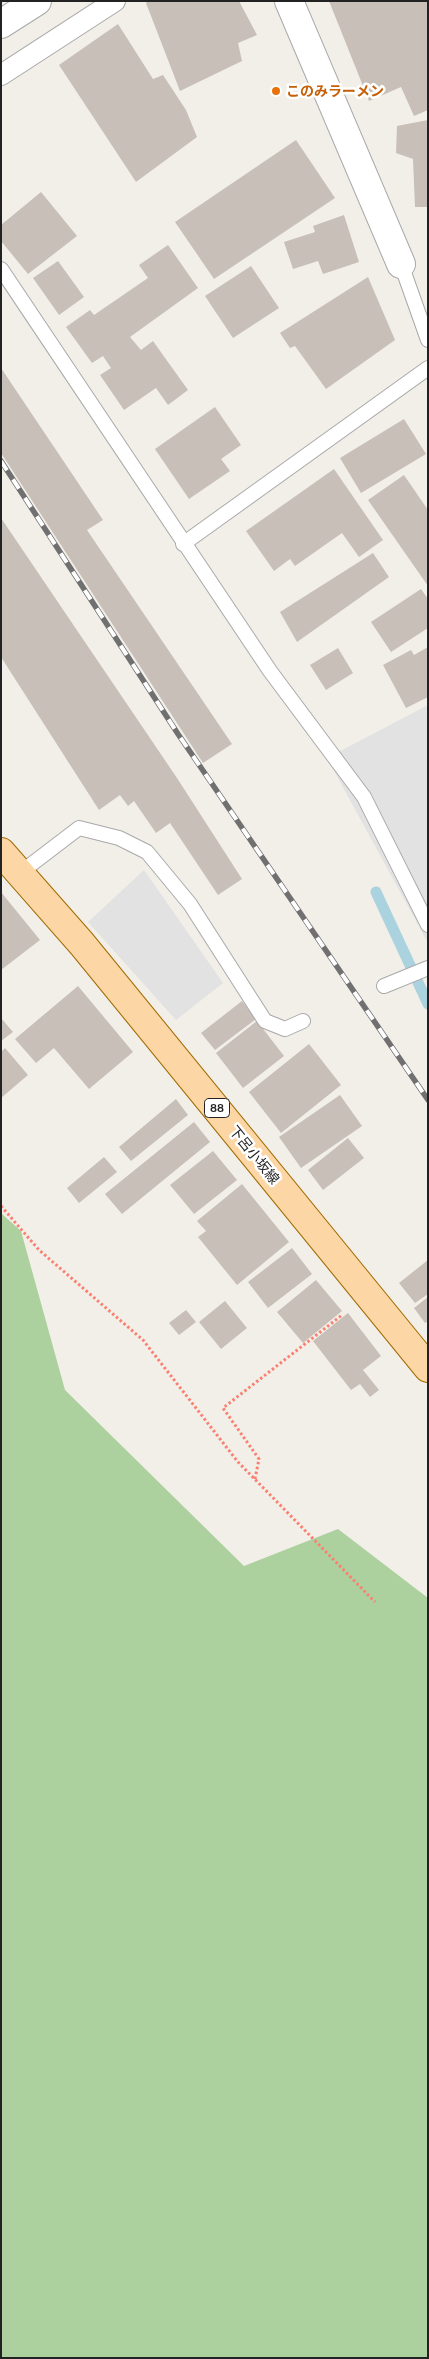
<!DOCTYPE html>
<html>
<head>
<meta charset="utf-8">
<style>
	body { margin:0 }
	#map { position:relative; width:429px; height:2359px; overflow:hidden; background:#f2efe9; font-family:Lato,sans-serif }
	canvas { display:block }
	.frame { position:absolute; inset:0; border:2px solid #222; pointer-events:none }
</style>
</head>
<body>
<div id="map">
<canvas width="429" height="2359"></canvas>
<div class="frame"></div>
</div>
<script>
const ctx = document.querySelector('canvas').getContext('2d');
ctx.lineJoin = 'round';
function paint(path, color) { ctx.fillStyle = color; ctx.fill(path, 'evenodd'); }
const toPath = rows => new Path2D(rows.map(r => 'M' + r).join(''));
function stroke(path, color, width, dash) { ctx.strokeStyle = color; ctx.lineWidth = width; ctx.lineCap = dash ? 'butt' : 'round'; ctx.setLineDash(dash || []); ctx.stroke(path); }
function label(font, color, halo, rows, align = 'center') {
  ctx.font = font + ' Lato,"Noto Sans JP",sans-serif'; ctx.lineWidth = 5; ctx.setLineDash([]); ctx.textBaseline = 'middle'; ctx.strokeStyle = halo; ctx.fillStyle = color; for (const [text, x, y, turn = 0] of rows) {
    ctx.save(); ctx.translate(x, y); ctx.rotate((+turn || 0) * Math.PI / 180); ctx.textAlign = isNaN(turn) ? turn : align; if (halo) ctx.strokeText(text, 0, 0); ctx.fillText(text, 0, 0); ctx.restore();
  }
}
paint(toPath([
	[1,1213,21,1231,65,1390,244,1566,338,1529,428,1598,428,2358,1,2358]
]), '#add19e');
paint(toPath([
	[428,705,428,943,327,758],
	[144,870,223,983,176,1020,88,922]
]), '#e2e2e2');
stroke(toPath([
	[376,892,428,1004]
]), '#aad3df', 11);
paint(toPath([
	[148,1,239,1,257,35,238,43,242,61,180,91,146,3],
	[329,1,428,1,428,110,414,116,401,87,369,101],
	[118,24,153,79,163,75,186,110,197,137,136,182,59,65],
	[428,120,428,207,415,207,413,159,396,153,397,126],
	[296,140,335,198,214,279,175,222],
	[41,192,77,236,28,274,1,241,1,225],
	[344,215,359,262,323,274,318,261,293,269,284,242,315,232,313,226],
	[168,245,198,288,130,337,141,350,153,341,188,390,168,405,156,388,124,410,100,375,111,368,103,356,92,363,66,327,90,310,94,315,148,278,139,265],
	[58,261,84,297,59,315,33,278],
	[251,266,279,308,233,338,205,296],
	[368,277,395,340,326,389,295,346,290,348,280,333],
	[1,368,103,520,87,530,232,744,203,763,1,453],
	[215,407,241,445,221,459,230,471,189,499,155,449],
	[404,419,426,454,361,493,340,458],
	[334,469,383,540,359,557,342,533,295,566,290,559,274,571,246,531],
	[404,475,428,510,428,586,368,500],
	[1,518,177,778,242,879,218,895,170,823,156,833,134,801,128,806,120,795,99,810,1,657],
	[373,553,389,577,297,642,280,612],
	[421,589,428,599,428,628,391,652,371,622],
	[428,647,428,697,406,708,383,665,411,650,414,655],
	[338,648,353,673,326,690,310,665],
	[1,892,40,940,1,970],
	[78,986,133,1052,89,1089,54,1048,36,1063,15,1039],
	[242,1001,256,1019,215,1050,201,1033],
	[1,1018,13,1032,1,1041],
	[257,1021,284,1056,243,1088,216,1053],
	[309,1044,341,1085,281,1133,249,1092],
	[5,1048,28,1075,1,1098,1,1052],
	[340,1095,362,1126,301,1168,279,1137],
	[176,1099,188,1115,131,1161,119,1147],
	[194,1122,210,1142,122,1214,105,1194],
	[348,1138,364,1158,323,1190,308,1170],
	[213,1151,237,1180,194,1214,170,1185],
	[104,1157,117,1172,79,1203,67,1188],
	[242,1184,289,1242,237,1285,198,1237,206,1231,197,1221],
	[292,1248,312,1274,268,1308,248,1282],
	[428,1260,428,1294,415,1303,399,1283],
	[316,1280,342,1311,303,1343,277,1312],
	[428,1297,428,1321,425,1323,414,1308],
	[225,1301,247,1328,221,1349,199,1322],
	[186,1310,196,1322,179,1335,169,1323],
	[348,1313,381,1356,363,1370,379,1390,370,1397,360,1384,351,1390,313,1341]
]), '#c7bfb8');
const service = toPath([
	[401,264,428,340],
	[1,269,270,671,364,797,428,925],
	[183,544,428,368],
	[20,873,79,828,119,838,147,852,190,904,265,1021,285,1029,303,1021],
	[384,986,428,968]
]);
const pedestrian = toPath([
	[1,75,115,1]
]);
const minor = toPath([
	[289,1,401,264]
]);
const tertiary = toPath([
	[1,24,37,1]
]);
const primary = toPath([
	[1,852,82,944,428,1368]
]);
stroke(service, '#a9a9a9', 16);
stroke(pedestrian, '#a9a9a9', 22);
stroke(minor, '#a9a9a9', 30);
stroke(tertiary, '#a9a9a9', 30);
stroke(primary, '#a06b00', 30);
stroke(toPath([
	[1,1206,39,1250,143,1340,238,1462,375,1602],
	[255,1479,259,1459,223,1408,342,1315]
]), '#fa8072', 3, [2.5, 2.5]);
stroke(service, '#fff', 14);
stroke(pedestrian, '#fff', 20);
stroke(minor, '#fff', 28);
stroke(tertiary, '#fff', 28);
stroke(primary, '#fcd6a4', 28);
const rail = toPath([
	[1,461,178,734,428,1100]
]);
stroke(rail, '#707070', 5.5);
stroke(rail, '#fff', 4, [11]);
for (const [x, y, r, color] of [
	[276,91,5,"#e8710a"]
]) { const dot = new Path2D(); dot.arc(x, y, r, 0, 2 * Math.PI); ctx.fillStyle = color; ctx.fill(dot); stroke(dot, '#fff', 2); }
for (const [x, y, w] of [
	[217,1108,25]
]) { const box = new Path2D(); box.roundRect(x - w / 2, y - 9.5, w, 19, 4); ctx.fillStyle = '#fff'; ctx.fill(box); stroke(box, '#222', 1); }
label('bold 12px', '#222', null, [
	["88",217,1108]
]);
label('bold 14px', '#c56008', '#fff', [
	["このみラーメン",286,91]
], 'left');
label('14px', '#222', '#fff', [
	["下呂小坂線",254,1155,51]
]);
</script>
</body>
</html>
